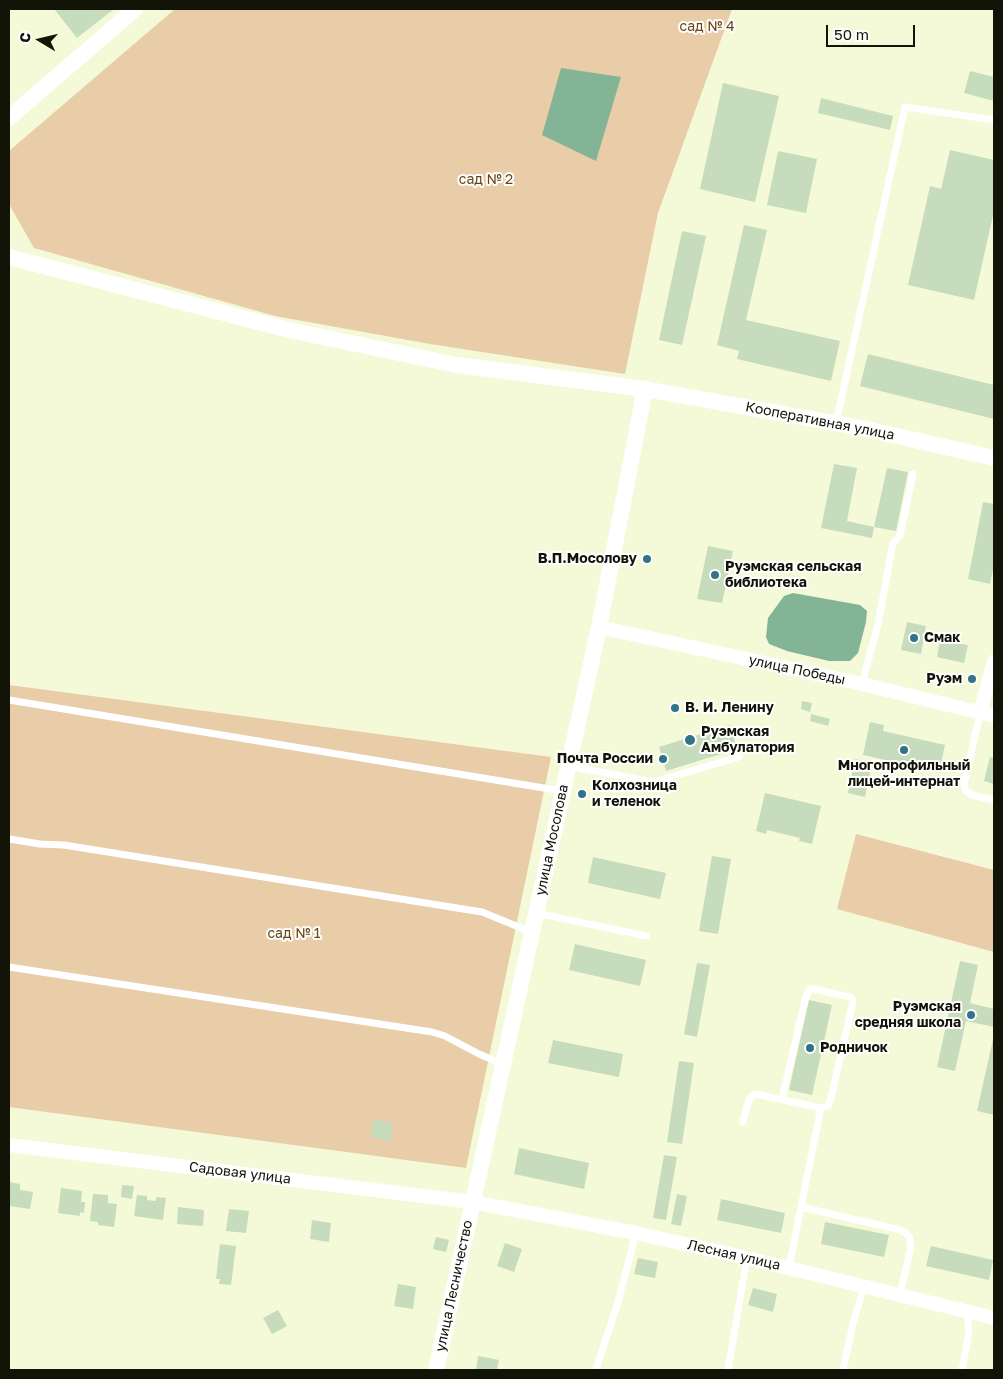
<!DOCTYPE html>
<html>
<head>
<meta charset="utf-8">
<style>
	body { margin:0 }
	#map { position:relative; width:1003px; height:1379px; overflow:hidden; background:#f4fad7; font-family:"Golos Text",sans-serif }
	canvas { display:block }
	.frame { position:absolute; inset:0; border:10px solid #131408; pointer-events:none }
	.north { position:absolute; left:15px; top:15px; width:50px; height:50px; -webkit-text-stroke:4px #fff; paint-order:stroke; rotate:279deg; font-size:14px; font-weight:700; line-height:20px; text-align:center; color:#131408 }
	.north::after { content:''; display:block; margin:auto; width:18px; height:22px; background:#131408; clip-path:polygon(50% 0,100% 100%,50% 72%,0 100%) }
	.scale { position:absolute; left:826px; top:25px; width:89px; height:22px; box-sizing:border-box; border:2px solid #131408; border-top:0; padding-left:6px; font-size:15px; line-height:18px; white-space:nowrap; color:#131408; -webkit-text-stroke:4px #fff; paint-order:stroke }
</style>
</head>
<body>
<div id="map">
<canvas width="1003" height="1379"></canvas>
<div class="frame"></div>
<div class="north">С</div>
<div class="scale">50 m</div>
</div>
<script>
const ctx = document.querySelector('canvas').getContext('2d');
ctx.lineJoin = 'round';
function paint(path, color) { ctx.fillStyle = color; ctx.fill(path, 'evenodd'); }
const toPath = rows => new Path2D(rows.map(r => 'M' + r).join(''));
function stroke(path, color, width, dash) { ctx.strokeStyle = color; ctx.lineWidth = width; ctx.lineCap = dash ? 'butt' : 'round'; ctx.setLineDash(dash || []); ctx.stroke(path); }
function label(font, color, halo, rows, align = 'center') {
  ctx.font = font + ' "Golos Text",sans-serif'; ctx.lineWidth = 4; ctx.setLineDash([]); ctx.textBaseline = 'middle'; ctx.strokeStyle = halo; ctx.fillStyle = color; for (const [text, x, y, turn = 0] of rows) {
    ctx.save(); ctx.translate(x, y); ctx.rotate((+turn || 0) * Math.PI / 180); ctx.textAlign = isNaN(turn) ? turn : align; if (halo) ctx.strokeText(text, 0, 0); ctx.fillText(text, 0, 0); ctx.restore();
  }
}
paint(toPath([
	[175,9,732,9,658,213,625,374,430,344,275,316,34,248,9,204,9,151],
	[9,685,551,757,466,1168,9,1107],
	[856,834,994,870,994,952,837,909]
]), '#e9cca8');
paint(toPath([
	[561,68,621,77,596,161,542,135],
	[793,593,860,605,867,611,866,622,858,653,850,661,829,661,787,651,769,644,766,637,768,618,784,596]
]), '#83b495');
paint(toPath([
	[54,9,114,9,77,38],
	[970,71,994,77,994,101,964,93],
	[723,83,779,96,755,202,700,189],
	[821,98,893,116,890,130,818,113],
	[950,150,994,160,994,211,974,300,908,285,930,186,941,189],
	[778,151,817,159,806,213,767,205],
	[744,225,767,230,746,320,840,341,831,381,737,359,739,351,717,345],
	[682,231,706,236,682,345,659,340],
	[868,354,994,385,994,419,860,386],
	[834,464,857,468,847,521,874,527,872,538,821,528],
	[887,468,908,472,896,531,874,527],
	[983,502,994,504,994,565,990,584,968,579],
	[708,546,733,551,722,603,697,599],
	[907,622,926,626,921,654,901,650],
	[940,640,968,645,964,663,937,657],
	[802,701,812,703,810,712,801,709],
	[811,714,830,719,828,726,810,721],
	[870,722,884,725,883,731,945,745,939,772,863,755],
	[730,725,737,749,666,771,659,747],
	[990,757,994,758,994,784,984,781],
	[855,759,872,763,865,797,848,793],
	[765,793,821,806,812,844,799,841,800,838,767,830,766,834,756,831],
	[712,856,731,859,718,934,699,931],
	[593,857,666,873,660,899,588,883],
	[575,944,646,960,640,986,569,970],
	[960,961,978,965,970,1003,994,1009,994,1027,966,1021,955,1071,937,1067],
	[697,963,710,965,697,1037,684,1034],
	[809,1000,832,1005,812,1095,789,1090],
	[993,1039,994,1039,994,1115,977,1111],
	[553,1040,623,1054,619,1077,548,1063],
	[679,1061,694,1063,682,1144,667,1142],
	[374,1119,393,1123,390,1141,370,1137],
	[519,1148,589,1163,584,1189,514,1174],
	[664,1155,677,1157,666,1220,653,1218],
	[9,1182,20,1184,20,1190,33,1192,30,1209,9,1206],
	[122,1185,134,1186,132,1199,121,1197],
	[61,1188,82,1191,81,1202,85,1202,84,1213,80,1212,80,1216,58,1213],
	[93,1194,108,1195,108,1203,117,1204,114,1227,98,1225,98,1222,90,1221],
	[677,1194,687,1196,681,1226,671,1224],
	[137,1195,147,1196,147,1200,156,1201,156,1197,166,1198,163,1220,134,1216],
	[721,1199,785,1213,781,1233,717,1220],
	[178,1207,204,1210,203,1226,177,1224],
	[229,1209,249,1211,246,1233,226,1231],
	[312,1220,331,1223,329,1242,310,1239],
	[825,1222,889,1235,884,1257,821,1244],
	[436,1237,449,1240,446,1252,433,1249],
	[505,1243,522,1249,514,1272,497,1266],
	[220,1244,236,1246,231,1285,219,1284,220,1279,216,1279],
	[931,1246,993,1260,989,1280,926,1266],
	[638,1258,658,1262,655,1278,634,1274],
	[398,1284,416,1287,413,1309,394,1306],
	[753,1288,777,1294,773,1312,748,1305],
	[278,1310,287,1326,272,1334,263,1318],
	[478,1356,499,1360,497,1370,476,1370]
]), '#c7dcbd');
stroke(toPath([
	[836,423,905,107,994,120],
	[862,684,878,624,893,543,900,536,913,474],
	[9,700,562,791],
	[980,713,964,785,966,791,972,795,994,800],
	[569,766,653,782,739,757],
	[9,839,40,844,64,845,482,912,531,932],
	[536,913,646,936],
	[9,967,432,1032,445,1036,479,1054,502,1064],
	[782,1099,806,996,810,989,814,989,850,997,853,1001,831,1098,828,1106,821,1108,801,1207],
	[743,1122,749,1099,755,1094,821,1108],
	[789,1268,801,1207,901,1230,909,1236,911,1247,900,1294],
	[597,1366,618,1302,636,1233],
	[728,1370,747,1258],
	[843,1370,853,1323,864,1286],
	[962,1370,969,1332,967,1312]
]), '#fff', 7);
stroke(toPath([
	[599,627,862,684,994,716],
	[980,713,994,661],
	[9,1145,472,1202,636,1233,747,1258,994,1318]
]), '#fff', 14);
stroke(toPath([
	[9,118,135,9],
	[9,257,289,330,457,365,645,389,862,428,994,458],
	[436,1370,599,627,645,389]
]), '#fff', 16);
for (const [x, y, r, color] of [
	[647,559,5,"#337387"],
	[715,575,5,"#337387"],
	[914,638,5,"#337387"],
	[972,679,5,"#337387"],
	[675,708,5,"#337387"],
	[690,740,6,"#337387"],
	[904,750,5,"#337387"],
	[663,759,5,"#337387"],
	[582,794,5,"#337387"],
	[971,1015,5,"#337387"],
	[810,1048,5,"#337387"]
]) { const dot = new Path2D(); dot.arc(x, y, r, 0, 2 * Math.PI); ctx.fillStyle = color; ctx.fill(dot); stroke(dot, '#fff', 2); }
label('14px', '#694615', '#fff', [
	["сад № 4",707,27],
	["сад № 2",486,180],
	["сад № 1",294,934]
]);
label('14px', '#131408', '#fff', [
	["Кооперативная улица",820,421,11],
	["улица Победы",797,670,12],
	["улица Мосолова",552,840,-78],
	["Садовая улица",240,1173,7],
	["Лесная улица",734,1255,13],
	["улица Лесничество",454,1286,-78]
]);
label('bold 14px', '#131408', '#fff', [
	["В.П.Мосолову",637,559,"right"],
	["Руэмская сельская",725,567],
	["библиотека",725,583],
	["Смак",924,638],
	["Руэм",962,679,"right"],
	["В. И. Ленину",685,708],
	["Руэмская",701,732],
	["Амбулатория",701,748],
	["Почта России",653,759,"right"],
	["Многопрофильный",904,766,"center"],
	["лицей-интернат",904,782,"center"],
	["Колхозница",592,786],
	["и теленок",592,802],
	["Руэмская",961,1007,"right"],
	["средняя школа",961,1023,"right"],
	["Родничок",820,1048]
], 'left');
</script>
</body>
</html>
